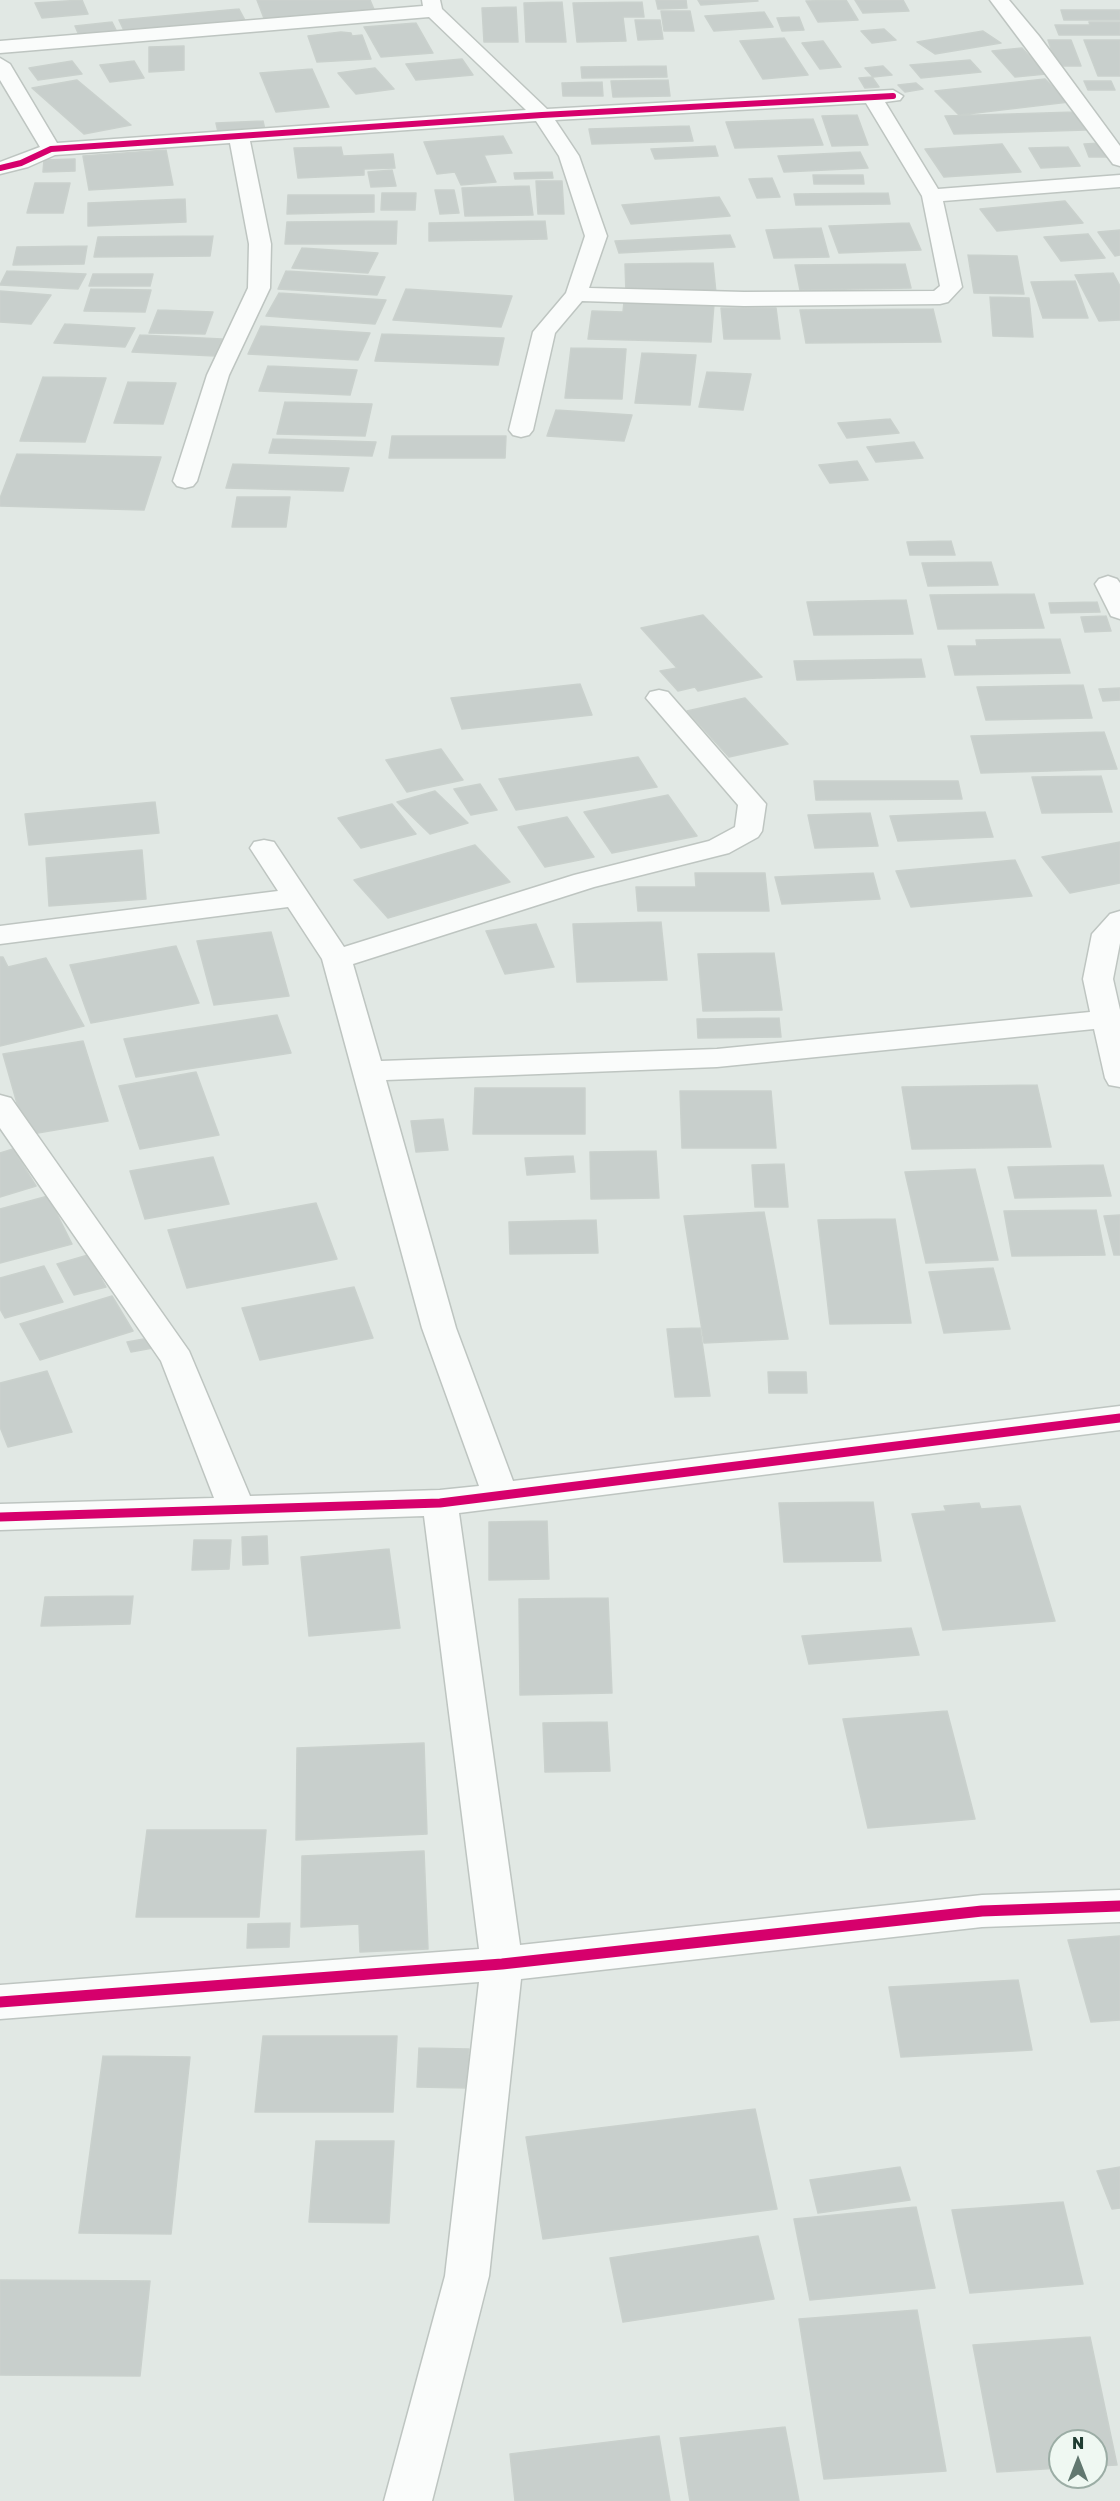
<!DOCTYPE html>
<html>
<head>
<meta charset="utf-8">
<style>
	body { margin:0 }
	#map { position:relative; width:1120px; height:2501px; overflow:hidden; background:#e1e8e4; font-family:"Golos Text",sans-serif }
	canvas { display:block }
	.north { position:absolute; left:1048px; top:2429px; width:60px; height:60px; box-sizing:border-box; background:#eff8f2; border:2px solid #9bada5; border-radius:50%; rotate:0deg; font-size:16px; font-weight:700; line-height:24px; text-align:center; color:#1e3c31 }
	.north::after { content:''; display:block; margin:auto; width:21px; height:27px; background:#627870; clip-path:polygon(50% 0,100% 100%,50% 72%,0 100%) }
</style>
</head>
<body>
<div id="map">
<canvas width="1120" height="2501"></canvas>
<div class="north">N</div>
</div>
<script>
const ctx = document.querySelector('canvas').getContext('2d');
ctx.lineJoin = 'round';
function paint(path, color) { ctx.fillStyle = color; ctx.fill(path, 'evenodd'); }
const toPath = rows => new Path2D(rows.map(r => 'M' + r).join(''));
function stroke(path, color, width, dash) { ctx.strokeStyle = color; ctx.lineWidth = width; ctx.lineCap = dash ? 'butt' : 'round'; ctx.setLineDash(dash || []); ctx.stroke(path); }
const building = toPath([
	[82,0,88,14,42,18,35,3,82,0],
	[257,0,370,0,376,14,265,21,257,0],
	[656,0,686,0,687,8,658,9,656,0],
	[698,0,757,0,758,1,701,5,698,0],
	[846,0,858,20,818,22,806,1,846,0],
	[855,0,903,0,909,11,863,13,855,0],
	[562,2,566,42,526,42,524,3,562,2],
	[642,2,644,17,623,17,626,41,577,42,573,3,642,2],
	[516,7,518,42,484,42,482,8,516,7],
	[239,9,247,24,126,35,119,20,239,9],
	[1061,10,1120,10,1120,20,1064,20,1061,10],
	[661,11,690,11,694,31,664,31,661,11],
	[764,12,773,27,714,31,705,16,764,12],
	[799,17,804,30,782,31,777,18,799,17],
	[635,20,660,20,663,39,638,40,635,20],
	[112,22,119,36,81,40,75,26,112,22],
	[1089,22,1120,22,1120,35,1059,35,1055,25,1090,25,1089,22],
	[416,23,433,53,381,57,364,27,416,23],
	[884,29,896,40,872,43,861,31,884,29],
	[983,31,1001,43,935,54,917,42,983,31],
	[341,32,351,33,352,36,362,35,371,59,317,62,308,36,341,32],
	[784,38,808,75,763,79,740,41,784,38],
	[1048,40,1071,40,1081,66,1057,66,1048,40],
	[1084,40,1120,40,1120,76,1098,76,1084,40],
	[823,41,841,67,820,69,802,43,823,41],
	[184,46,184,70,149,72,149,47,184,46],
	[1022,48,1046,74,1015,77,992,51,1022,48],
	[462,59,473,75,416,80,406,64,462,59],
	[970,60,981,72,921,78,910,65,970,60],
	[72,61,82,74,38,80,29,68,72,61],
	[134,61,144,78,110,82,100,65,134,61],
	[666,66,667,77,582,78,581,67,666,66],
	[883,66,892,75,873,77,865,68,883,66],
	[375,68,394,89,356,94,338,73,375,68],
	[312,69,329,107,276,112,260,73,312,69],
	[872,77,879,87,865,88,859,78,872,77],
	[1045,79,1069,102,959,115,935,91,1045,79],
	[77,80,131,125,84,134,32,88,77,80],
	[668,80,670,96,613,97,611,81,668,80],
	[1084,81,1111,81,1115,90,1088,90,1084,81],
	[602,82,603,96,563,96,562,83,602,82],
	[916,83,923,89,905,92,898,85,916,83],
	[1076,112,1086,130,954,134,945,116,1076,112],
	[857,115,868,145,832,146,822,116,857,115],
	[813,119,823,145,735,148,726,122,813,119],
	[263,121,265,130,218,132,216,123,263,121],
	[689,126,693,141,592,144,589,129,689,126],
	[503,136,512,153,484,155,496,182,461,185,455,172,437,174,424,142,503,136],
	[1102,143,1107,157,1089,157,1084,144,1102,143],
	[1002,144,1021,172,944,177,925,149,1002,144],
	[715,146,718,156,655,159,651,149,715,146],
	[341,147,343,156,393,154,395,168,364,169,364,175,298,178,294,148,341,147],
	[1068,147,1080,166,1041,168,1029,148,1068,147],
	[166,150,173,185,89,190,83,156,166,150],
	[860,152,868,168,784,172,778,156,860,152],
	[75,159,75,171,43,172,44,160,75,159],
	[392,170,396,186,371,187,368,172,392,170],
	[552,172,553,178,515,179,514,173,552,172],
	[813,175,863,175,864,184,814,184,813,175],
	[772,178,780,197,757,198,749,179,772,178],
	[536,181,562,181,564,214,538,214,536,181],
	[35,183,70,183,63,213,27,213,35,183],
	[529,186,533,215,465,216,462,188,529,186],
	[435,190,454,190,459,213,440,214,435,190],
	[382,193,416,193,415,210,381,210,382,193],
	[888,193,890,204,796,205,794,194,888,193],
	[288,195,374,195,374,212,287,214,288,195],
	[719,197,730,216,631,224,622,205,719,197],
	[185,199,186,222,88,226,88,203,185,199],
	[1065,201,1083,223,997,231,980,209,1065,201],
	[397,221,396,244,285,244,287,222,397,221],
	[545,221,547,239,429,241,429,223,545,221],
	[909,223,921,250,839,253,829,226,909,223],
	[821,228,829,257,774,258,766,230,821,228],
	[1120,230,1120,255,1115,256,1098,232,1120,230],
	[1088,234,1105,258,1061,261,1044,237,1088,234],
	[730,235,735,247,619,253,615,241,730,235],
	[213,236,210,256,94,257,98,237,213,236],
	[87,246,84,264,13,265,17,247,87,246],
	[302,248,378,253,368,273,292,268,302,248],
	[968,255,1017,256,1024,294,974,293,968,255],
	[713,263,716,293,626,293,625,264,713,263],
	[905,264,911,288,800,290,795,265,905,264],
	[7,271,86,274,78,289,0,285,7,271],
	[286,271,385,277,377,295,278,289,286,271],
	[1113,273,1120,286,1120,320,1099,321,1075,275,1113,273],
	[93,274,153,274,150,286,89,286,93,274],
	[1075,281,1088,318,1043,318,1031,282,1075,281],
	[91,289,151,290,145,312,84,311,91,289],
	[406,289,512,296,501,327,393,320,406,289],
	[0,291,51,295,31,324,0,322,0,291],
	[279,293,386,300,375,324,266,316,279,293],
	[990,297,1029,298,1033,337,993,336,990,297],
	[624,302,714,304,711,342,588,339,592,311,623,312,624,302],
	[721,308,776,308,780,339,724,339,721,308],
	[933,309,941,342,806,343,800,310,933,309],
	[158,310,213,312,205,334,149,333,158,310],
	[65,324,135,328,125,347,54,343,65,324],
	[261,326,370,333,358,360,248,354,261,326],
	[382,334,504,338,498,365,375,361,382,334],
	[140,335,222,339,215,356,132,352,140,335],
	[571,348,626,349,622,399,565,398,571,348],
	[642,353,696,355,690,405,635,403,642,353],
	[268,366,357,370,350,395,259,391,268,366],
	[707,372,751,374,743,410,699,407,707,372],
	[43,377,106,378,85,442,20,441,43,377],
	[128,382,176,383,163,424,114,423,128,382],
	[285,402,372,404,365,436,277,434,285,402],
	[556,410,632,415,624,441,547,436,556,410],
	[890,419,899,433,847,438,838,423,890,419],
	[392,436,506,436,505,458,389,458,392,436],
	[273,439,376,442,372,456,269,453,273,439],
	[914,442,923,458,876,462,867,447,914,442],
	[17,454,161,457,144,510,0,506,0,498,17,454],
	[857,461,868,480,830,483,819,465,857,461],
	[233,464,349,468,343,491,226,488,233,464],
	[237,497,290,497,286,527,232,527,237,497],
	[951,541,955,555,910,555,907,542,951,541],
	[991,562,998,585,928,586,922,563,991,562],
	[1034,594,1044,628,938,629,930,595,1034,594],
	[906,600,913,634,814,635,807,602,906,600],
	[1097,602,1100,612,1051,613,1049,603,1097,602],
	[703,615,762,677,698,691,695,687,678,691,660,671,677,668,641,628,703,615],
	[1106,616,1111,631,1085,632,1081,617,1106,616],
	[1060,639,1070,673,955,675,948,646,977,646,976,640,1060,639],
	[921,659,925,677,797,680,794,661,921,659],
	[580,684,592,715,462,729,451,698,580,684],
	[1083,685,1092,718,986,720,977,687,1083,685],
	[1120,688,1120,700,1103,701,1099,689,1120,688],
	[745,698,788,744,729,757,687,711,745,698],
	[1104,732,1117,769,981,773,971,736,1104,732],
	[441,749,463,780,407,792,386,760,441,749],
	[638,757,657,787,516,810,499,779,638,757],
	[1101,776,1112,812,1042,813,1032,777,1101,776],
	[814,781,958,781,962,799,816,800,814,781],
	[480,784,497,810,471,815,454,789,480,784],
	[435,791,468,823,430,834,397,802,435,791],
	[668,795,697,836,612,853,584,812,668,795],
	[155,802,159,833,29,845,25,814,155,802],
	[392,804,416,834,361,848,338,818,392,804],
	[985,812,993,837,898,841,890,816,985,812],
	[870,813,878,846,815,848,808,815,870,813],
	[567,817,594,857,545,867,518,827,567,817],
	[1120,842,1120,883,1070,893,1042,857,1120,842],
	[475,845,510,882,388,918,354,880,475,845],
	[142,850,146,899,49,906,46,858,142,850],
	[1015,860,1032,896,911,907,896,871,1015,860],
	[695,873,765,873,769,911,638,911,636,887,696,887,695,873],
	[873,873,880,899,782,904,775,877,873,873],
	[661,922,667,980,577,982,573,924,661,922],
	[536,924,554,967,505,974,486,931,536,924],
	[271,932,289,996,214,1005,197,941,271,932],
	[176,946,199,1003,91,1023,70,965,176,946],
	[774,953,782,1010,703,1011,698,954,774,953],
	[0,957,3,957,8,967,46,958,84,1026,0,1046,0,957],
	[277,1015,291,1053,136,1077,124,1039,277,1015],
	[779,1018,781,1037,698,1038,697,1019,779,1018],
	[83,1041,108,1121,26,1135,3,1054,83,1041],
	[196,1072,219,1135,140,1149,119,1086,196,1072],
	[1037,1085,1051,1147,912,1149,902,1087,1037,1085],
	[475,1088,585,1088,585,1134,473,1134,475,1088],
	[680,1091,771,1091,776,1148,682,1148,680,1091],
	[443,1119,448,1150,416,1152,411,1121,443,1119],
	[13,1149,36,1186,0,1197,0,1153,13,1149],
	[656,1151,659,1198,591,1199,590,1152,656,1151],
	[573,1156,575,1172,527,1175,525,1158,573,1156],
	[213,1157,229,1204,145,1219,130,1171,213,1157],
	[784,1164,788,1207,755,1207,752,1165,784,1164],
	[1103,1165,1111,1196,1015,1198,1008,1167,1103,1165],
	[975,1169,998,1260,926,1263,905,1172,975,1169],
	[48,1196,72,1244,0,1263,0,1209,48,1196],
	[316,1203,337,1259,187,1288,168,1230,316,1203],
	[1096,1210,1105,1255,1012,1256,1004,1211,1096,1210],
	[764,1212,788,1339,704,1343,684,1216,764,1212],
	[1120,1215,1120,1255,1114,1255,1104,1216,1120,1215],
	[895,1219,911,1323,830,1324,818,1220,895,1219],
	[596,1220,598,1253,510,1254,509,1222,596,1220],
	[88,1255,106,1287,74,1295,57,1264,88,1255],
	[44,1266,63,1302,5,1318,0,1309,0,1278,44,1266],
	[993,1268,1010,1329,944,1333,929,1272,993,1268],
	[354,1287,373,1338,260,1360,242,1308,354,1287],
	[112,1296,133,1331,40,1360,20,1324,112,1296],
	[700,1328,710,1396,675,1397,667,1329,700,1328],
	[155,1337,158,1347,131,1352,127,1342,155,1337],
	[47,1371,72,1432,8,1447,0,1427,0,1383,47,1371],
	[768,1372,806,1372,807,1393,769,1393,768,1372],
	[873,1502,881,1561,784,1562,779,1503,873,1502],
	[979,1503,981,1509,1020,1506,1055,1621,943,1630,912,1514,946,1511,944,1506,979,1503],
	[547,1521,549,1579,489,1580,489,1522,547,1521],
	[267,1536,268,1564,243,1565,242,1537,267,1536],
	[194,1540,231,1540,229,1569,192,1570,194,1540],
	[389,1549,400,1628,309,1636,301,1557,389,1549],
	[133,1596,130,1624,41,1626,45,1597,133,1596],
	[608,1598,612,1693,520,1695,519,1599,608,1598],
	[911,1628,919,1655,809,1664,802,1636,911,1628],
	[947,1711,975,1819,868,1828,843,1719,947,1711],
	[607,1722,610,1771,545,1772,543,1723,607,1722],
	[424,1743,427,1834,296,1840,297,1748,424,1743],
	[147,1830,266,1830,259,1917,136,1917,147,1830],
	[424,1851,428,1949,360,1952,359,1924,301,1927,302,1856,424,1851],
	[290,1923,289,1947,247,1948,248,1924,290,1923],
	[1120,1936,1120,2020,1091,2022,1068,1940,1120,1936],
	[1018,1980,1032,2050,901,2057,889,1987,1018,1980],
	[263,2036,397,2036,393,2112,255,2112,263,2036],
	[419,2048,469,2049,468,2088,417,2087,419,2048],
	[103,2056,190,2057,171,2234,79,2233,103,2056],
	[755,2109,777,2209,543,2239,526,2137,755,2109],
	[316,2141,394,2141,389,2223,309,2222,316,2141],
	[900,2167,910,2200,818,2213,810,2180,900,2167],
	[1120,2167,1120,2208,1112,2209,1097,2171,1120,2167],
	[1063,2202,1083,2284,970,2293,952,2210,1063,2202],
	[916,2207,935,2288,810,2300,794,2219,916,2207],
	[758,2236,774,2299,623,2322,610,2258,758,2236],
	[0,2280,150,2281,140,2376,0,2375,0,2280],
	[917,2310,946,2471,824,2479,799,2319,917,2310],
	[1090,2337,1117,2465,1096,2466,1096,2441,1060,2441,1060,2468,997,2472,973,2345,1090,2337],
	[785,2427,799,2501,690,2501,680,2438,785,2427],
	[659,2436,670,2501,515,2501,510,2454,659,2436]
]);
paint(building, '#c8cfcc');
stroke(building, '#cad1cd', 1.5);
const street = toPath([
	[422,0,440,0,442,9,547,109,893,90,903,96,900,100,885,102,938,189,1120,175,1120,187,943,201,962,287,948,302,940,304,744,306,582,301,555,333,533,430,529,435,521,437,513,435,509,430,533,332,566,293,585,236,559,156,536,121,250,141,271,244,270,288,229,375,197,481,193,486,185,488,177,486,173,481,207,375,248,288,249,244,230,143,55,155,28,167,0,174,0,162,40,147,0,80,0,58,10,64,57,143,526,110,429,17,0,53,0,41,423,6,422,0],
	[866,103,922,196,940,286,934,291,744,292,589,288,607,236,579,156,555,120,866,103],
	[990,0,1009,0,1039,36,1120,146,1120,166,1113,164,990,0],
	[1108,576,1117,579,1120,583,1120,619,1111,616,1095,584,1099,579,1108,576],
	[659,690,668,692,766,804,762,831,758,837,729,853,594,887,353,964,381,1061,717,1049,1090,1012,1083,979,1092,934,1110,914,1120,911,1120,943,1113,979,1120,1010,1120,1087,1109,1085,1105,1078,1094,1029,717,1067,386,1080,456,1328,513,1481,1120,1406,1120,1430,459,1513,520,1945,982,1895,1120,1890,1120,1922,982,1927,521,1979,489,2276,432,2501,384,2501,445,2276,479,1982,0,2019,0,1985,479,1949,424,1516,0,1530,0,1504,214,1498,161,1361,0,1128,0,1095,11,1098,189,1351,250,1496,440,1490,479,1486,422,1328,322,959,288,907,0,944,0,926,278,891,250,848,254,842,264,840,274,842,344,947,574,875,709,841,735,827,738,805,646,698,650,692,659,690]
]);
stroke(street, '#bec5c1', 3);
paint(street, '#fafcfb');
stroke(toPath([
	[0,168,21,163,51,149,542,115,893,96]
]), '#d6006c', 6);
stroke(toPath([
	[0,1517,440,1503,1120,1418]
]), '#d6006c', 9);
stroke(toPath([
	[0,2002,502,1964,982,1911,1120,1906]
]), '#d6006c', 11);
</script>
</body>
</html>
